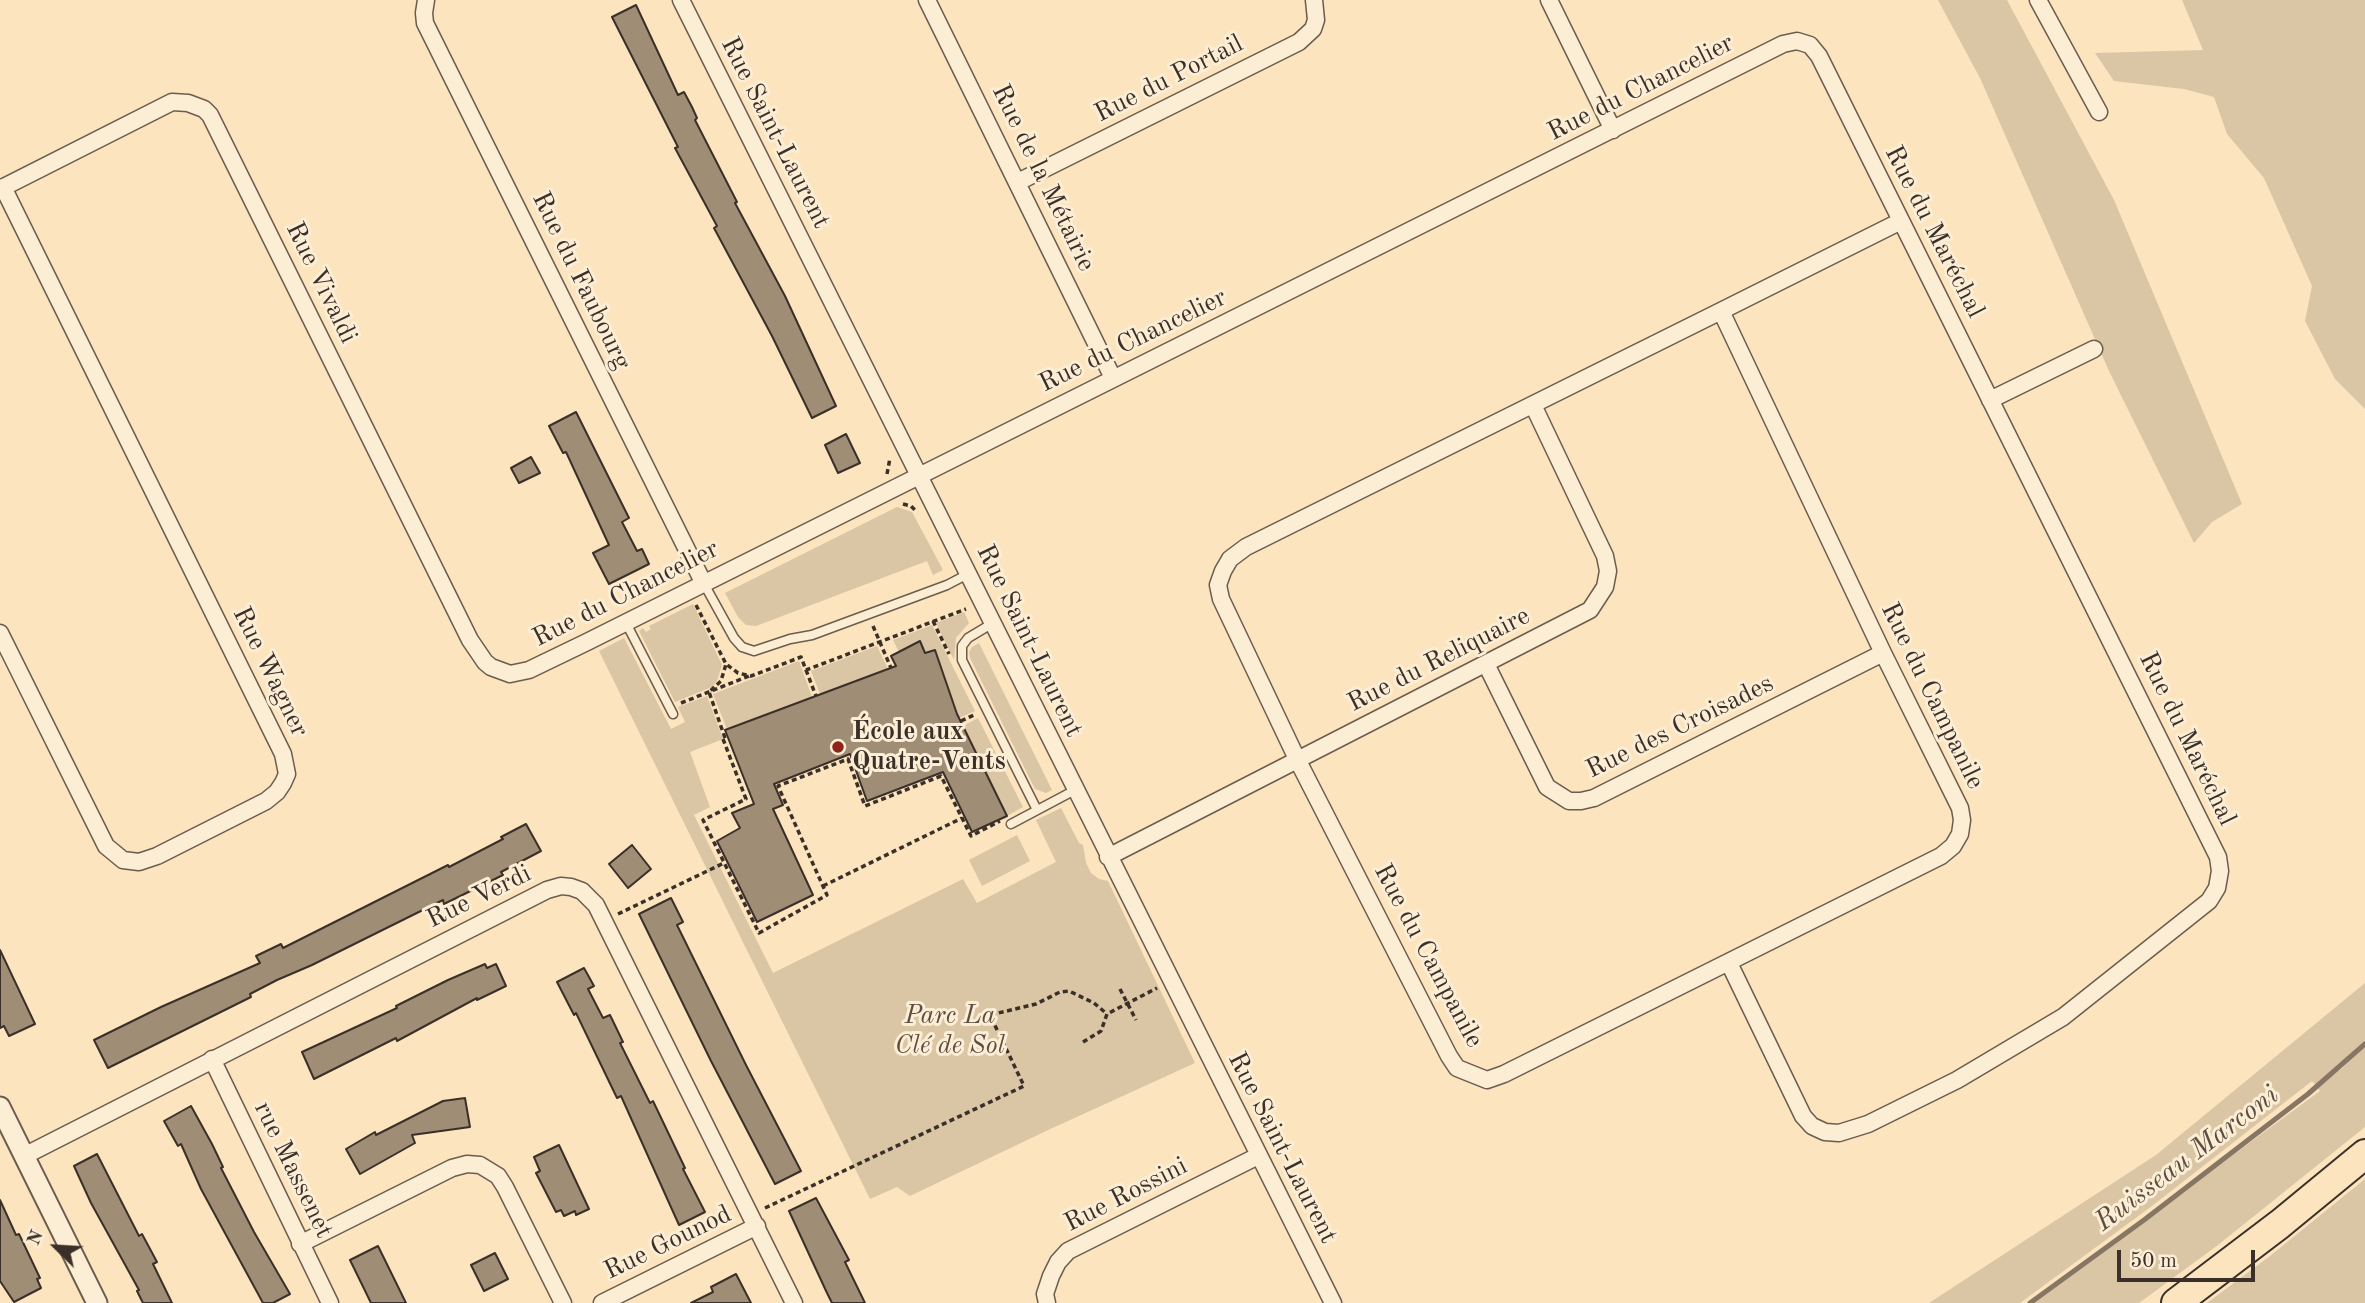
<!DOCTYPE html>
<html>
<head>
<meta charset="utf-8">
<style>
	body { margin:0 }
	#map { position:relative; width:2365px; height:1303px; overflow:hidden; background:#fbe4be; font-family:"Old Standard TT",serif }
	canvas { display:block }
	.north { position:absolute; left:21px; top:1212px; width:70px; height:70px; -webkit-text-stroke:5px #fcedd5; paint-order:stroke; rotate:294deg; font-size:19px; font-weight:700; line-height:28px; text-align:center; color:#3b2f29 }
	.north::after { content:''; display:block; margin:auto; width:24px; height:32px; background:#3b2f29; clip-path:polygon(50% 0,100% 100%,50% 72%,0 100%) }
	.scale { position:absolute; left:2117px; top:1250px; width:138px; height:32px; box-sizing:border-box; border:4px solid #3b2f29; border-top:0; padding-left:9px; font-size:21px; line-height:24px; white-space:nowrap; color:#3b2f29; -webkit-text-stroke:5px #fcedd5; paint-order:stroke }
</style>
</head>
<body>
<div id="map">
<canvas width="2365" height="1303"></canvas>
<div class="north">N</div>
<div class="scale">50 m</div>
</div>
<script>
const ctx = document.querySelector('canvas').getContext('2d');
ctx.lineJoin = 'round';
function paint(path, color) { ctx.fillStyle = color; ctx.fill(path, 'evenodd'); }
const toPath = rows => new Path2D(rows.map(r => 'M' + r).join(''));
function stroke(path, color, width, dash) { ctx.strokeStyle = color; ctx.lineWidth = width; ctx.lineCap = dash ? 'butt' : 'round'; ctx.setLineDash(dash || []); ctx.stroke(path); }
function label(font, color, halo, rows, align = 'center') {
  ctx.font = font + ' "Old Standard TT",serif'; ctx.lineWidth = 6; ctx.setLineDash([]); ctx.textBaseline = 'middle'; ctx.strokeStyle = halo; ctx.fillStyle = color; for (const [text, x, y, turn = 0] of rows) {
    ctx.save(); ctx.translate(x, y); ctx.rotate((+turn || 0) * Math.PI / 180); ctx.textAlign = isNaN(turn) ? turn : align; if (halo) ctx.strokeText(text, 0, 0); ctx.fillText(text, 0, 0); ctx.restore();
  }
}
paint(toPath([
	[1938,0,2007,0,2114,200,2242,504,2212,522,2194,543,2109,371,1980,78],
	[2182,0,2365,0,2365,409,2335,379,2305,321,2312,286,2264,178,2227,134,2214,97,2184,89,2114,81,2095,53,2203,50],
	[897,507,912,512,943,570,933,575,927,561,756,626,746,625,738,617,725,593],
	[693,604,722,665,717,681,712,687,675,702,639,631,643,628,646,632,651,629,649,626],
	[964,612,969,623,956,638,954,660,936,623],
	[932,625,975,711,959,718,935,650,925,653,920,641,899,652,893,640],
	[624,638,671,729,685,722,678,707,707,696,723,739,690,752,710,807,694,815,773,973,963,879,977,903,1056,862,1036,820,1061,808,1079,843,1083,845,1086,863,1091,873,1099,879,1108,881,1195,1063,1046,1131,910,1196,897,1187,870,1199,599,651],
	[979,643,1052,790,1046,793,1035,789,970,658,969,652,972,647],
	[877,646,888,669,820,694,811,671],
	[799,661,812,697,727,729,713,694],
	[978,718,1023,807,1007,816,963,726],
	[1017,835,1030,861,982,886,969,860],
	[2365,983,2365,1041,2337,1066,2340,1070,2365,1046,2365,1127,2218,1245,2139,1303,2031,1303,2320,1091,2312,1081,2152,1206,2020,1303,1929,1303,2156,1155],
	[2365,1179,2365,1303,2207,1303,2270,1256]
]), '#dac5a5');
stroke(toPath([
	[2030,1303,2144,1220,2308,1094,2365,1044]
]), '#877664', 5);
const building = toPath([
	[636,5,678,95,684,92,692,107,697,118,695,120,737,202,735,203,785,296,836,406,812,418,772,336,714,228,717,226,675,148,678,147,612,17,636,5],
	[576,412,629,518,622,522,637,551,642,549,649,564,609,584,593,553,609,545,566,452,563,453,549,426,576,412],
	[846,434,860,463,838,473,825,445,846,434],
	[531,457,540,473,519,483,511,468,531,457],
	[920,641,925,653,935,650,957,714,1007,816,972,832,943,772,867,801,850,754,774,784,783,805,773,809,813,895,757,922,717,841,740,828,732,813,754,804,725,730,896,666,891,656,920,641],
	[526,824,541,851,501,872,503,875,444,904,443,900,312,965,277,980,250,994,251,997,108,1068,94,1040,161,1007,260,963,256,956,281,944,283,948,448,865,449,867,503,839,501,837,526,824],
	[632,845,651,869,628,888,609,864,632,845],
	[671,898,683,922,677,925,746,1065,801,1171,775,1184,711,1061,639,914,671,898],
	[0,950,35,1024,9,1036,4,1026,0,1028,0,950],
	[485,964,487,968,496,964,506,986,477,1000,477,998,397,1041,396,1038,314,1079,302,1052,397,1008,396,1006,448,980,485,964],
	[584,968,594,986,588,989,603,1018,610,1015,623,1042,620,1043,650,1103,653,1101,685,1168,683,1169,705,1212,679,1225,621,1096,617,1098,576,1013,574,1015,557,982,584,968],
	[465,1098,470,1127,412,1135,415,1143,360,1174,346,1149,375,1132,376,1135,443,1101,465,1098],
	[191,1106,212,1144,223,1167,221,1168,254,1232,290,1294,273,1303,263,1303,201,1189,181,1144,178,1146,164,1121,191,1106],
	[559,1145,589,1209,576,1215,575,1211,564,1216,561,1210,556,1212,536,1173,540,1171,534,1157,559,1145],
	[97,1154,139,1236,142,1234,157,1262,153,1264,172,1303,143,1303,137,1291,139,1290,91,1203,74,1166,97,1154],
	[816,1198,849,1260,845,1262,865,1303,832,1303,827,1293,789,1211,816,1198],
	[0,1200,16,1235,19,1234,40,1278,37,1279,41,1288,14,1302,0,1281,0,1200],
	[378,1246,406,1303,371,1303,350,1260,378,1246],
	[495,1253,508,1279,484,1291,471,1265,495,1253],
	[736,1274,751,1303,691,1303,713,1292,711,1287,736,1274]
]);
paint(building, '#9f8d76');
stroke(building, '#3b2f29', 2);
const service = toPath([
	[703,582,734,638,742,647,754,651,790,639,812,635,947,585,968,574],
	[625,621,673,714],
	[993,623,968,638,962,646,962,660,1037,810],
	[1011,824,1075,790]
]);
const minor = toPath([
	[426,0,424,13,425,23,703,582],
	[681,0,1333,1303],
	[927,0,1113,378],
	[1549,0,1613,130],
	[2038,0,2099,112],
	[1018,182,1299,42,1313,29,1316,20,1314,0],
	[0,189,172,102,188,103,204,109,210,115,470,640,485,662,491,667,510,674,529,670,587,642,1783,44,1797,41,1810,45,1819,56,2218,857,2220,871,2217,888,2209,901,2063,1017,1957,1080,1868,1124,1839,1133,1825,1132,1812,1126,1803,1116,1729,963],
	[1721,311,1883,653,1960,808,1962,820,1960,834,1953,846,1941,856,1504,1074,1487,1080,1457,1068,1449,1056,1297,759,1221,599,1218,585,1223,571,1230,559,1246,547,1721,311,1901,221],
	[1990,400,2094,349],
	[0,633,106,846,123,860,139,862,157,856,266,801,277,792,283,783,287,774,283,754,3,187],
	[1486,664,1547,787,1569,801,1581,801,1594,798,1883,653],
	[1108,857,1590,610,1605,587,1608,571,1605,556,1533,405],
	[212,1059,330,1303],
	[24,1156,547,890,561,886,571,887,582,891,596,905,794,1303],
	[300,1244,452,1168,467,1164,480,1165,498,1176,505,1187,563,1303],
	[602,1303,757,1226],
	[1047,1303,1045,1294,1051,1276,1058,1262,1068,1251,1258,1156]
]);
const tertiary = toPath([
	[0,1107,97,1303]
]);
const motorway = toPath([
	[2176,1303,2280,1224,2365,1154]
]);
stroke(service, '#6b5c4e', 11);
stroke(minor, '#6b5c4e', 19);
stroke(tertiary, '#6b5c4e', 23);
stroke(motorway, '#3b2f29', 32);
stroke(toPath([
	[887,474,890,458],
	[903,504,911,506,917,512],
	[696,605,726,664,738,673,751,676,801,657,806,670,966,609],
	[933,621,949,654],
	[873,626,891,668],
	[806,670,816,696],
	[681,703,749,676],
	[961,721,974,715],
	[725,738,709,692,721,681,726,664],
	[723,739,746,799,703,820,759,933,827,895,778,786,848,759,865,806,941,776,971,836,1000,821],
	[823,886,962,818],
	[618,914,724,863],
	[1120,989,1136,1020],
	[1083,1042,1101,1031,1107,1014,1157,988],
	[765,1208,1024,1086,990,1015,1036,1004,1060,992,1069,991,1094,1003,1107,1014]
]), '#3b2f29', 3.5, [5, 3.5]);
stroke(service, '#fcedd5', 8);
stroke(minor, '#fcedd5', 16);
stroke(tertiary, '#fcedd5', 19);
stroke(motorway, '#fbe4be', 28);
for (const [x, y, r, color] of [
	[838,747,7,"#8f2418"]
]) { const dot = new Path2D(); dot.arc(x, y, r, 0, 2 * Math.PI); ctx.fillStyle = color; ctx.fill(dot); stroke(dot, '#fcedd5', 2.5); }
label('26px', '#3b2f29', '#fcedd5', [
	["Rue du Portail",1169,79,-27],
	["Rue du Chancelier",1641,88,-27],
	["Rue Saint-Laurent",775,133,63],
	["Rue de la Métairie",1043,178,64],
	["Rue du Maréchal",1934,232,63],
	["Rue du Faubourg",581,281,64],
	["Rue Vivaldi",321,283,64],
	["Rue du Chancelier",1133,341,-26],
	["Rue du Chancelier",626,594,-27],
	["Rue Saint-Laurent",1029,641,64],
	["Rue du Reliquaire",1439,660,-27],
	["Rue Wagner",270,672,64],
	["Rue du Campanile",1932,696,64],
	["Rue des Croisades",1680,727,-26],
	["Rue du Maréchal",2187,739,64],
	["Rue Verdi",479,897,-26],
	["Rue du Campanile",1428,956,62],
	["Rue Saint-Laurent",1282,1148,63],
	["rue Massenet",293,1170,64],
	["Rue Rossini",1126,1195,-27],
	["Rue Gounod",668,1243,-26]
]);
label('bold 26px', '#3b2f29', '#fcedd5', [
	["École aux",852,732],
	["Quatre-Vents",852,762]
], 'left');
label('italic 26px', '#5b4d42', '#fcedd5', [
	["Parc La",950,1016],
	["Clé de Sol",950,1046]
]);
label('italic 28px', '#5b4d42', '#fcedd5', [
	["Ruisseau Marconi",2187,1159,-37]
]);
</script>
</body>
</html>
